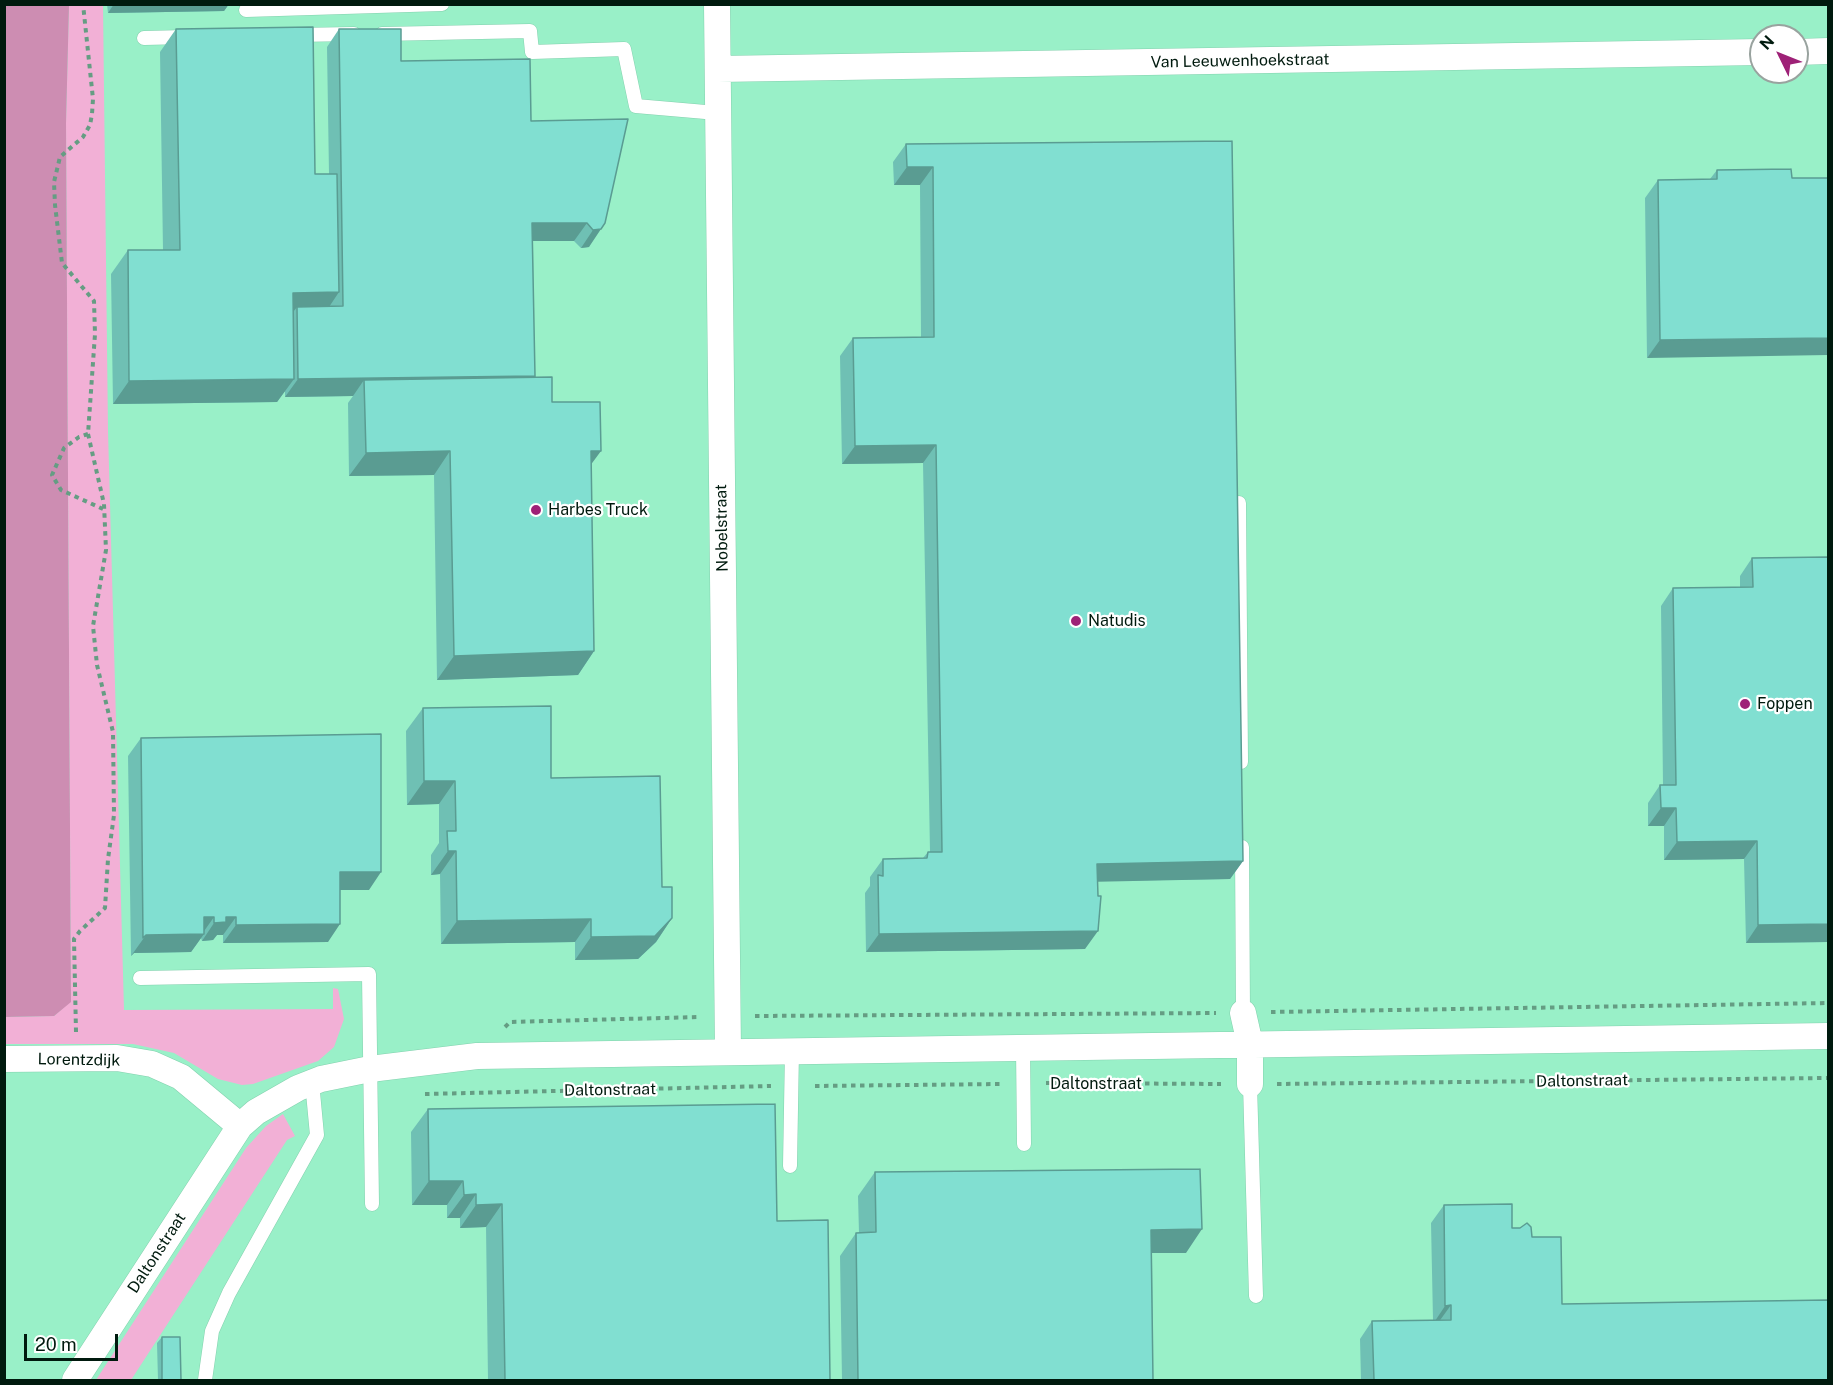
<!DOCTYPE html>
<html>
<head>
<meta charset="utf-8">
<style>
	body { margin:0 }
	#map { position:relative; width:1833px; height:1385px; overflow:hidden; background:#adfbd7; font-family:"Public Sans",sans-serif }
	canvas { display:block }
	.frame { position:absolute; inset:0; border:6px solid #001a0e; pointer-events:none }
	.north { position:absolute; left:1749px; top:24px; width:60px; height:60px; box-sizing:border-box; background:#fff; border:2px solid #99a39f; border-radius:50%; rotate:313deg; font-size:16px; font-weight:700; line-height:24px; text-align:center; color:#001a0e }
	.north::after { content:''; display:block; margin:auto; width:21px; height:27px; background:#9e2177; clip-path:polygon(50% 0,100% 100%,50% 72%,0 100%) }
	.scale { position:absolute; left:24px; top:1334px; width:94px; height:27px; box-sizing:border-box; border:3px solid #001a0e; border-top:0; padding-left:8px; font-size:18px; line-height:21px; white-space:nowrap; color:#001a0e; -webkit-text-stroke:4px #fff; paint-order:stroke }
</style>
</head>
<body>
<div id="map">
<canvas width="1833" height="1385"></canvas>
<div class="frame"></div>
<div class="north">N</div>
<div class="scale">20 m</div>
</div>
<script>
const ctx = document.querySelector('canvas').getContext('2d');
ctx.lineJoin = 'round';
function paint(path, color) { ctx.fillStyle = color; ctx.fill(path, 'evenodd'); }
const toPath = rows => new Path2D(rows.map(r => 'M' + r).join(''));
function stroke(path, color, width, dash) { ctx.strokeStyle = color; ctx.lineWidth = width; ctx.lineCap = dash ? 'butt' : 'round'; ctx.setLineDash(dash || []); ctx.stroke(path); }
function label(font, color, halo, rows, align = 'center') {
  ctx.font = font + ' "Public Sans",sans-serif'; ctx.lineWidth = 4.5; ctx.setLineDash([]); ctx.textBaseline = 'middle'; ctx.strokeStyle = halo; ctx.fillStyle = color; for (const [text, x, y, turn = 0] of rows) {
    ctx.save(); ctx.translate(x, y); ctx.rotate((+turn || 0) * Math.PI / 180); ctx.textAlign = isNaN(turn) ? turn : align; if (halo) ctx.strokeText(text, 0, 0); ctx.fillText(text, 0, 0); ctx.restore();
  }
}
paint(toPath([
	[58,5,1828,5,1828,1380,5,1380,5,988,92,989],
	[1761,36,1797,36,1797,72,1761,72]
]), '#99f0c8');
paint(toPath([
	[69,5,103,5,108,431,124,1010,333,1009,333,988,338,989,344,1019,334,1047,318,1061,253,1084,242,1085,218,1079,174,1053,133,1044,5,1044,4,1017,54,1016,71,1001,66,123],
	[283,1114,295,1136,287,1140,131,1380,96,1380,246,1148,266,1126]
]), '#f2b0d6');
paint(toPath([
	[4,5,69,5,66,123,71,1002,54,1016,4,1017]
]), '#cd8db2');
const lane = toPath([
	[246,10,442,4],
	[382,34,530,31,532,52,624,49,636,106,717,113],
	[295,35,354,34],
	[144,38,186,37],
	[1239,503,1241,762],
	[1242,847,1243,1013],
	[140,978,369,974,372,1204],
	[1023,1047,1024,1144],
	[1250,1084,1256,1296],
	[790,1166,792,1050],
	[205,1380,212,1331,229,1293,317,1135,312,1082]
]);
const street = toPath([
	[717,4,728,1051],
	[1797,52,1828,51],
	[718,69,1761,52],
	[1243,1013,1250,1044,1250,1084],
	[4,1059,117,1058,152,1064,181,1077,240,1126],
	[75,1380,240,1126,256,1112,298,1088,321,1079,370,1069,477,1056,1828,1036]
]);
stroke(lane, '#83d1ae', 15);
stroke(street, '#83d1ae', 27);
stroke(toPath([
	[88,434,79,437,64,448,52,475,61,490,103,509],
	[1271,1012,1828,1003],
	[755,1016,1216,1013],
	[505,1027,510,1022,700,1017],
	[76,1032,74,939,80,931,105,908,108,859,114,815,113,732,97,665,93,626,106,550,104,504,88,434,95,334,94,301,62,263,55,205,54,182,60,157,83,137,90,125,92,114,93,99,83,4],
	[1046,1083,1221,1084],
	[1277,1084,1828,1078],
	[815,1086,1002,1084],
	[425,1094,771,1086]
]), '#659d83', 4, [4.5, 4.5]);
stroke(lane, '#fff', 14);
stroke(street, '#fff', 26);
paint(toPath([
	[107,4,229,4,224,11,108,13],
	[176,29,315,174,329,174,327,47,339,29,401,61,531,121,628,119,589,247,581,248,574,241,533,241,534,377,552,402,591,464,594,651,578,675,437,680,434,475,349,476,348,403,353,396,285,397,285,391,277,402,113,404,111,274,128,250,163,250,160,52],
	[1232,141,1243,861,1230,879,1097,881,1085,949,866,952,865,893,870,886,870,877,883,859,923,858,928,852,930,852,923,463,842,464,840,356,853,338,921,337,920,185,894,185,893,162,906,144],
	[1717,170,1792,178,1647,358,1645,198,1658,180,1710,179],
	[1752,558,1828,942,1746,943,1744,859,1664,860,1664,826,1648,826,1648,803,1660,785,1663,785,1661,606,1673,588,1740,587,1740,576],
	[423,708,551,778,662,887,672,918,656,942,638,959,575,960,575,942,441,944,440,874,431,875,431,855,439,843,439,804,407,805,406,731],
	[141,738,369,890,340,890,328,942,223,943,223,935,217,935,213,940,202,941,201,938,191,952,134,953,131,956,128,756],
	[428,1109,777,1221,830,1380,488,1380,486,1227,460,1228,460,1218,447,1218,447,1205,412,1205,411,1132],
	[875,1172,1186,1253,1152,1253,1153,1380,842,1380,840,1256,856,1233,859,1233,858,1196],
	[1444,1205,1512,1228,1532,1237,1562,1304,1828,1380,1361,1380,1360,1339,1372,1321,1433,1320,1431,1223],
	[162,1337,181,1380,158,1380,157,1343]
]), '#6fc0b4');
paint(toPath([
	[114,4,229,4,224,11,108,13],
	[907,167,933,167,920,185,894,185],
	[532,223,587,223,574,241,520,241],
	[601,229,589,247,581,248,593,230],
	[339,292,323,316,297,307,290,316,293,293],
	[1828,338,1828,355,1647,358,1660,340],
	[535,376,522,394,364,380,353,396,285,397,298,379],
	[294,379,277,402,113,404,129,381],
	[936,445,923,463,842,464,855,446],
	[450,451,434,475,349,476,366,453],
	[591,451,601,451,584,474],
	[594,651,578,675,437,680,454,656],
	[424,781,455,781,439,804,407,805],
	[1661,808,1676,808,1664,826,1648,826],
	[1757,841,1744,859,1664,860,1677,842],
	[448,851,456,851,440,874,431,875],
	[1243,861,1230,879,1085,882,1097,864],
	[340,872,381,872,369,890,327,890],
	[204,917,214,917,202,934,204,934,191,952,134,953,131,956,146,935],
	[226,917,236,917,223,935,217,935,213,940,202,941,214,923],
	[672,918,656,942,638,959,575,960,591,937],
	[591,919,575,942,441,944,457,921],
	[340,924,328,942,223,943,236,925],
	[1828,924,1828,942,1746,943,1758,925],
	[1098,931,1085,949,866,952,879,934],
	[429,1181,463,1181,447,1205,412,1205],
	[476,1194,460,1218,447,1218,464,1195],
	[502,1204,486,1227,460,1228,476,1205],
	[1202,1229,1186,1253,1135,1253,1151,1230],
	[1451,1305,1438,1323,1433,1324,1445,1306]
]), '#5a9c92');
const building = toPath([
	[313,27,315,174,337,174,339,292,293,293,294,379,129,381,128,250,180,250,176,29,313,27],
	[339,29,401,29,401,61,530,59,531,121,628,119,605,223,601,229,593,230,587,223,532,223,535,376,298,379,297,307,343,306,339,29],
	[1232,141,1243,861,1097,864,1098,896,1101,896,1098,931,879,934,878,875,883,876,883,859,927,858,928,852,942,852,936,445,855,446,853,338,934,337,933,167,907,167,906,144,1232,141],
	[1791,169,1792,178,1828,178,1828,338,1660,340,1658,180,1717,179,1717,170,1791,169],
	[552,377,552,402,600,402,601,451,591,451,594,651,454,656,450,451,366,453,364,380,552,377],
	[1828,557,1828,924,1758,925,1757,841,1677,842,1676,808,1661,808,1660,785,1676,785,1673,588,1753,587,1752,558,1828,557],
	[551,706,551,778,660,776,662,887,672,887,672,918,655,936,591,937,591,919,457,921,456,851,448,851,447,831,456,831,455,781,424,781,423,708,551,706],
	[381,734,381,872,340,872,340,924,236,925,236,917,226,917,226,922,214,923,214,917,204,917,204,934,146,935,143,938,141,738,381,734],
	[775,1104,777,1221,828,1220,830,1380,505,1380,502,1204,476,1205,476,1194,464,1195,463,1181,429,1181,428,1109,775,1104],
	[1200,1169,1202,1229,1151,1230,1153,1380,858,1380,856,1233,876,1232,875,1172,1200,1169],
	[1512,1204,1512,1228,1520,1228,1527,1223,1531,1227,1532,1237,1561,1237,1562,1304,1828,1300,1828,1380,1374,1380,1372,1321,1451,1320,1451,1305,1445,1306,1444,1205,1512,1204],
	[162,1337,180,1337,181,1380,162,1380,162,1337]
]);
paint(building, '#81dfd1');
stroke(building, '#5a9c92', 1.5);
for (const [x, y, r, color] of [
	[536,510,6,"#9e2177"],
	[1076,621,6,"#9e2177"],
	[1745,704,6,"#9e2177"]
]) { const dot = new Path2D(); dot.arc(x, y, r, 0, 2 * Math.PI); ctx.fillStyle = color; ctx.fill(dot); stroke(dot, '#fff', 2); }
label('16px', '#001a0e', '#fff', [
	["Van Leeuwenhoekstraat",1240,61,-1],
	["Nobelstraat",722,528,-91],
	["Lorentzdijk",79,1060,1],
	["Daltonstraat",1582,1081,-1],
	["Daltonstraat",1096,1084],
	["Daltonstraat",610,1090,-1],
	["Daltonstraat",157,1253,-57]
]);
label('16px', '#001a0e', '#fff', [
	["Harbes Truck",548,510],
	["Natudis",1088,621],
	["Foppen",1757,704]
], 'left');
</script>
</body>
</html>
